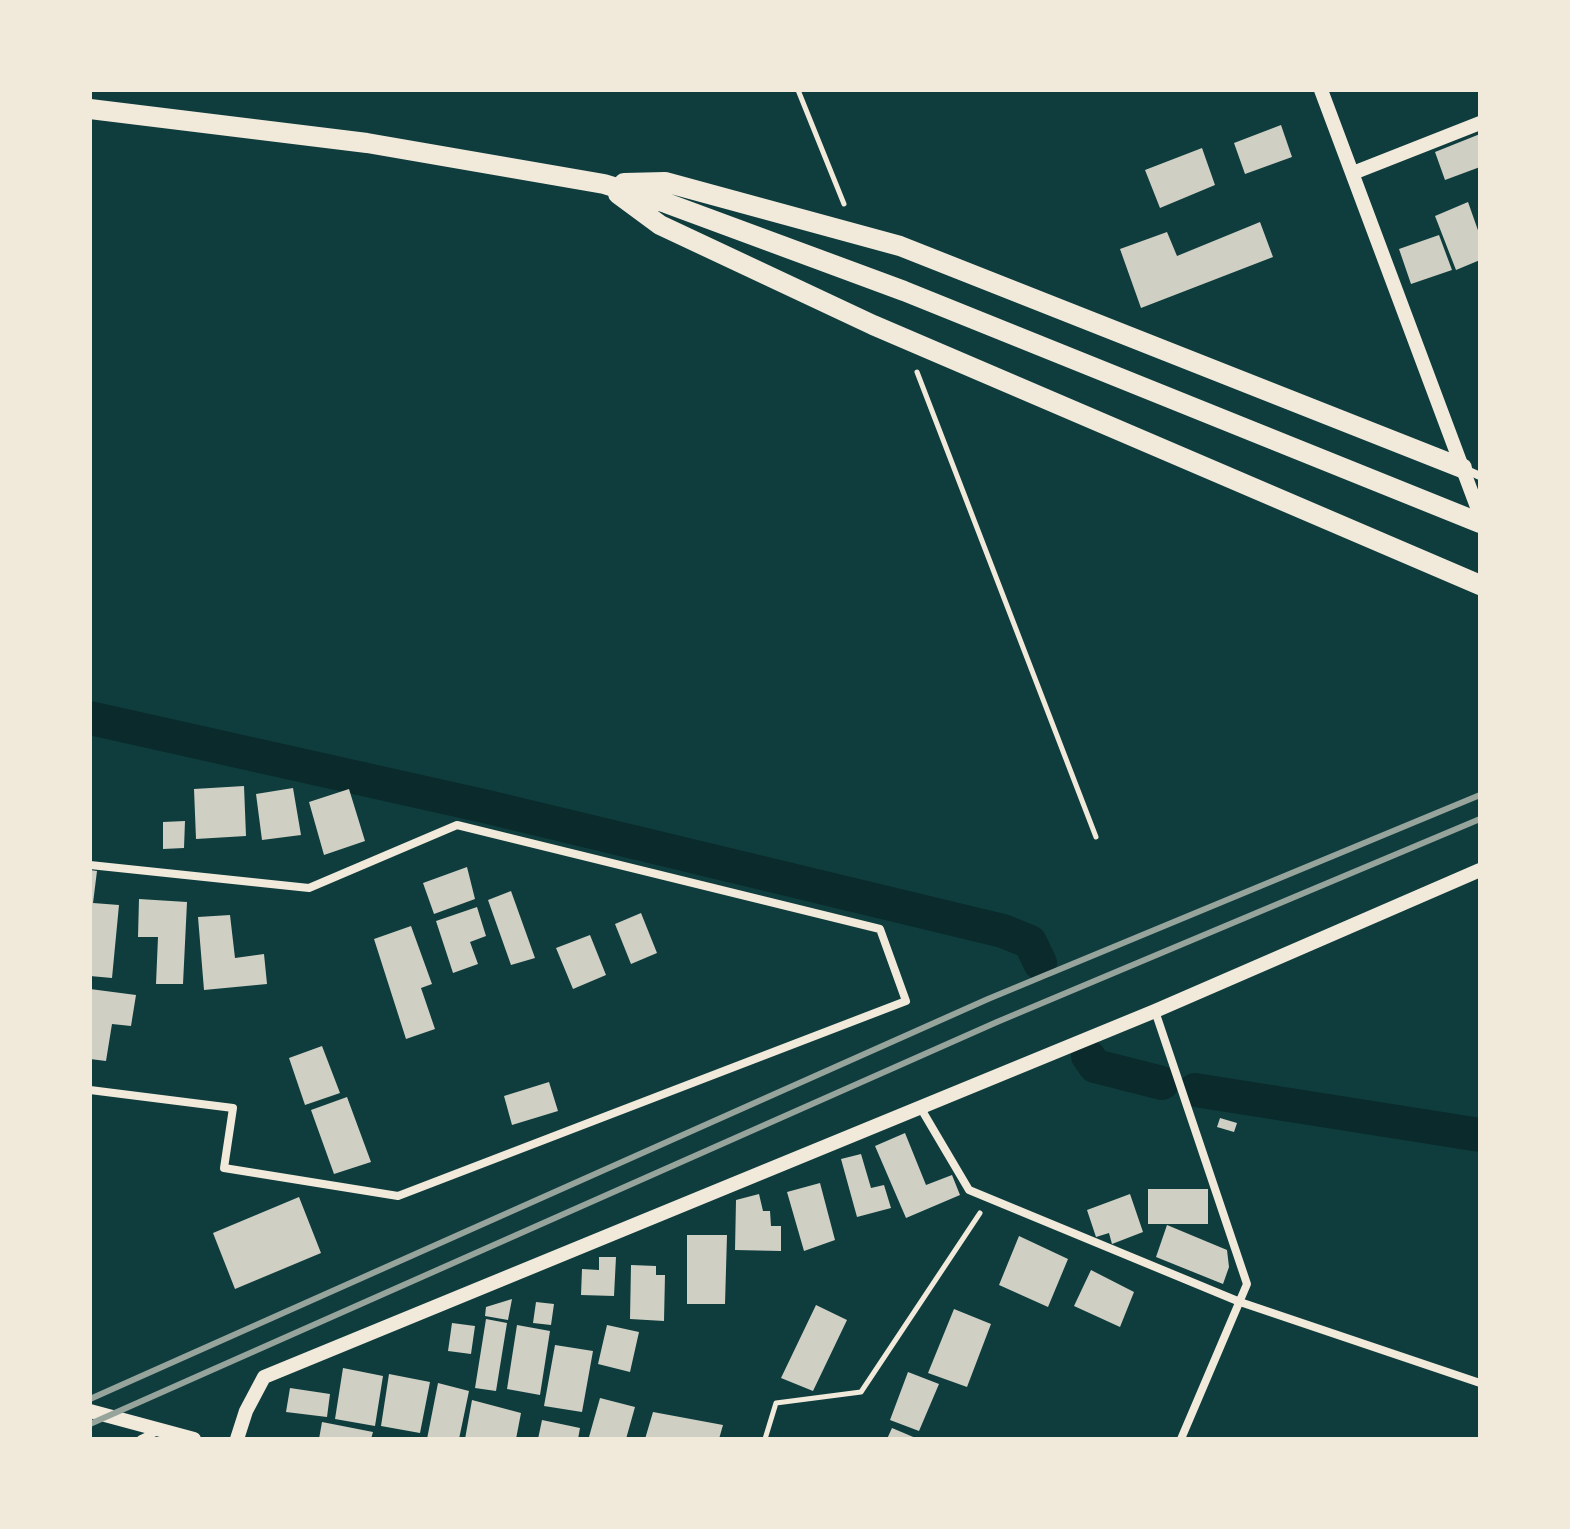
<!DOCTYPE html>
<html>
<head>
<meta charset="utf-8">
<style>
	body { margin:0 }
	#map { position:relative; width:1570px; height:1529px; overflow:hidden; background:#0f3d3e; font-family:Arial,sans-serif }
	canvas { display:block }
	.frame { position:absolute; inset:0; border:92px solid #f1e9da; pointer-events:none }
</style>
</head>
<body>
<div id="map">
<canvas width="1570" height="1529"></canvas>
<div class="frame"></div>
</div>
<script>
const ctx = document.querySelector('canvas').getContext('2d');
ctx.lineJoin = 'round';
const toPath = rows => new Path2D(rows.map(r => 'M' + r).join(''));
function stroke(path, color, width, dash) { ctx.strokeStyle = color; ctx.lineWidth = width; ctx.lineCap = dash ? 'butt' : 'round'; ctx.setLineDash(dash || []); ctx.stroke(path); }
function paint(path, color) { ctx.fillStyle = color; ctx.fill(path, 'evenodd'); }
stroke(toPath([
	[90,718,488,807,1003,931,1030,942,1040,963],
	[1088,1056,1095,1066,1162,1083],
	[1195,1090,1480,1135]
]), '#0a2a2b', 34);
paint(toPath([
	[1281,125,1292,157,1245,174,1234,143],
	[1480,134,1480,167,1445,180,1435,152],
	[1202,148,1215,185,1160,208,1145,170],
	[1468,202,1480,236,1480,260,1456,270,1435,216],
	[1260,222,1273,257,1141,308,1120,249,1167,232,1177,256],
	[1439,235,1452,270,1411,284,1399,249],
	[244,786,246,836,196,839,194,789],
	[293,788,301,835,262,840,256,794],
	[349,789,365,841,324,855,309,802],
	[185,821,184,848,163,849,163,822],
	[467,867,475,899,434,914,423,883],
	[90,870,97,871,93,903,119,905,112,978,90,976],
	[511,891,535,958,511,965,488,900],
	[139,899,187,902,183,984,156,984,158,937,138,937],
	[477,907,486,936,470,942,478,964,453,973,436,921],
	[641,913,657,953,631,964,615,924],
	[230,915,235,958,264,954,267,984,204,990,198,917],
	[411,926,432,984,421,988,435,1029,406,1039,374,939],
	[590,935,606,975,573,989,556,948],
	[90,989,136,995,131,1026,112,1024,106,1061,90,1059],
	[322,1046,340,1093,305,1105,289,1058],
	[549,1082,558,1111,512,1125,504,1096],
	[347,1097,371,1162,334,1174,311,1110],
	[1220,1118,1237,1123,1234,1132,1217,1127],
	[905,1133,926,1185,952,1175,960,1195,906,1218,875,1146],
	[861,1154,871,1188,884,1185,891,1208,857,1217,841,1159],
	[820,1183,835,1240,804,1251,787,1192],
	[1148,1189,1208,1189,1208,1224,1148,1224],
	[759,1194,763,1211,770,1211,771,1226,781,1226,781,1251,735,1250,736,1200],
	[1130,1194,1143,1232,1112,1244,1109,1233,1096,1237,1087,1210],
	[299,1197,321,1253,235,1289,213,1233],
	[1167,1225,1227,1250,1229,1267,1223,1284,1156,1257],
	[687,1235,727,1235,725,1304,687,1304],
	[1019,1236,1068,1259,1048,1307,999,1285],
	[599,1257,616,1257,614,1296,581,1295,582,1269,599,1270],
	[631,1265,656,1266,656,1275,665,1275,664,1321,630,1319],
	[1091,1270,1134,1292,1120,1327,1074,1306],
	[512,1299,508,1320,485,1316,486,1307],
	[536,1302,554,1304,551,1325,533,1323],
	[816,1305,847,1320,813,1391,781,1378],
	[954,1309,991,1324,967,1387,928,1373],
	[486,1319,507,1323,496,1391,475,1388],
	[452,1323,475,1326,471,1354,448,1351],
	[517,1325,550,1331,540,1395,507,1389],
	[607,1325,639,1332,630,1372,598,1364],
	[555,1345,593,1351,582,1412,544,1406],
	[343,1368,383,1376,375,1426,335,1419],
	[908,1372,939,1384,919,1431,890,1420],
	[389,1374,430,1382,420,1433,381,1426],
	[438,1383,469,1391,459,1439,427,1439],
	[290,1388,330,1394,327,1417,286,1412],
	[600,1398,635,1407,626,1439,589,1437],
	[472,1400,521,1413,516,1439,465,1439],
	[653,1412,723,1425,719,1439,645,1439],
	[542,1420,580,1428,578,1439,538,1439],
	[322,1422,373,1432,371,1439,319,1439],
	[892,1428,918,1439,887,1439]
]), '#cfcfc3');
stroke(toPath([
	[798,90,844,204],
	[917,372,1096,837],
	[765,1439,776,1403,861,1392,980,1213]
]), '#f1e9da', 5);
stroke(toPath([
	[1462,468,1480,476],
	[90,865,309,888,457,825,880,929,906,1001,398,1196,224,1168,233,1108,90,1090],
	[1155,1011,1247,1284,1181,1439],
	[920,1107,969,1190,1240,1302,1480,1383],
	[141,1439,158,1431]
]), '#f1e9da', 8);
stroke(toPath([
	[1321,90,1480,515],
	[1353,173,1480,123],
	[90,1411,194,1439],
	[237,1439,246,1411,264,1377,1155,1011,1480,870]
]), '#f1e9da', 14);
stroke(toPath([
	[90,109,367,143,604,184,666,203,904,291,1480,523],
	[624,183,665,182,900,246,1462,468],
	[618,194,660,225,873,325,1480,585]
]), '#f1e9da', 20);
stroke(toPath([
	[90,1399,988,999,1480,795],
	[90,1424,997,1022,1480,819]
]), '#97a49c', 6);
</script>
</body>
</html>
